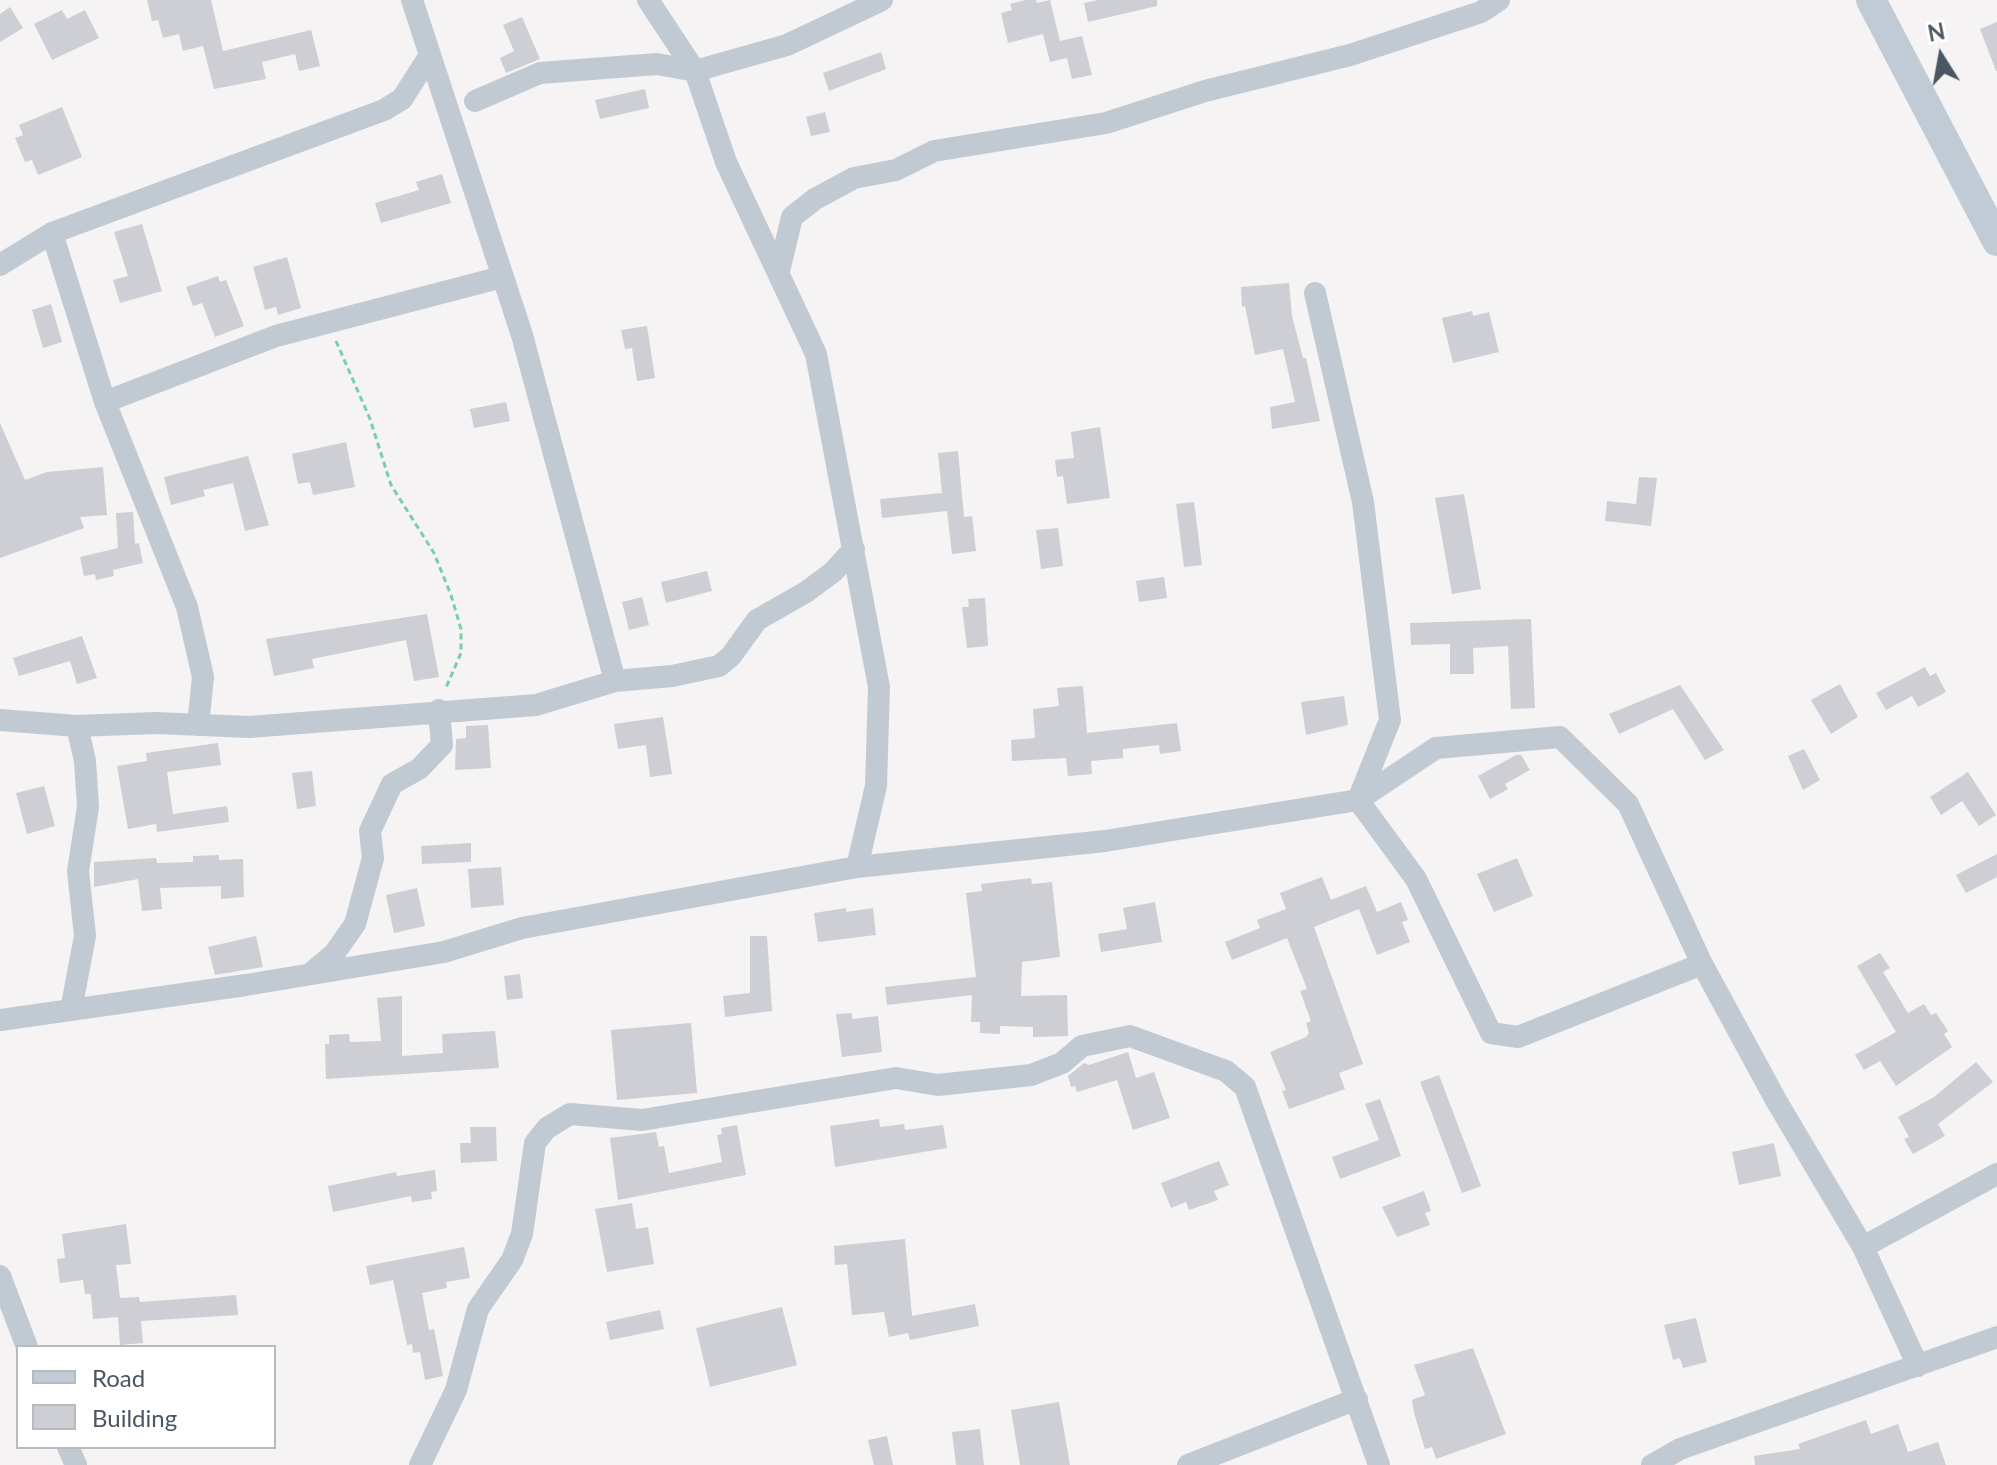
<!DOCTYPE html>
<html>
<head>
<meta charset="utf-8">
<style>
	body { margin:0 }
	#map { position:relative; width:1997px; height:1465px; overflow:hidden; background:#f5f3f3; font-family:Lato,sans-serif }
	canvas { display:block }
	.legend { position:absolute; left:16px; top:1345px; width:260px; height:104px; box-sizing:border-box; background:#fff; border:2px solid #b7bbc0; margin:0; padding:10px 14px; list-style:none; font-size:24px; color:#4a5661 }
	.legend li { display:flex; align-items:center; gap:16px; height:40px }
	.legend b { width:40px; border:2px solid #b7bbc0 }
	.north { position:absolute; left:1901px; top:16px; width:80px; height:80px; -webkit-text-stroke:6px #fff; paint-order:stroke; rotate:349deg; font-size:22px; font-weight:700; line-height:32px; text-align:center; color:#4a5661 }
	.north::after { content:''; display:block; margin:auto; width:28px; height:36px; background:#4a5661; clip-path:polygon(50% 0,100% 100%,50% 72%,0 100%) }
</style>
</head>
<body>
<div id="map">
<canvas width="1997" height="1465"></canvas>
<ul class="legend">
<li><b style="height:10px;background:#c1cbd6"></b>Road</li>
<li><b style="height:22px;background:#cdcfd5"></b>Building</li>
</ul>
<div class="north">N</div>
</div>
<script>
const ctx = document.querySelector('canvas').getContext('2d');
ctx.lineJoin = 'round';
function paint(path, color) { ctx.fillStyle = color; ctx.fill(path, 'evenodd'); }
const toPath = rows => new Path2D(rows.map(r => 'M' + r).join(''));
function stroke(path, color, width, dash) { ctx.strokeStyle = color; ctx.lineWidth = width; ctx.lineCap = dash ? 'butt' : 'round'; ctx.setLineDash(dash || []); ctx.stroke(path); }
paint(toPath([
	[147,0,211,0,223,51,311,30,320,66,299,71,295,54,262,62,266,79,214,89,203,46,183,51,179,34,163,38,158,20,152,21],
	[1025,0,1036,0,1037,3,1050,0,1060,41,1082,36,1092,75,1072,79,1067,58,1050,62,1043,34,1008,43,1001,13,1012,10,1010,4],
	[1098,0,1157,0,1157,6,1088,22,1084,3],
	[10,7,23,28,0,42,0,14],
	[62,10,67,19,85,10,99,38,52,60,34,24],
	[522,17,540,59,506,73,500,58,514,51,503,25],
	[1997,22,1997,71,1996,71,1980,29],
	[881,52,886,69,829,91,823,73],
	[645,89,649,108,600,119,595,100],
	[62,107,82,157,38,175,32,160,25,162,15,138,23,135,19,125],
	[825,112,830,132,811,136,806,117],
	[442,174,451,203,381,223,375,203,419,190,416,182],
	[142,224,162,291,120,303,113,280,128,276,114,232],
	[287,257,301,308,278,315,276,307,265,310,253,267],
	[218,276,220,282,226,280,244,326,215,337,202,303,193,306,186,287],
	[1289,283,1292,316,1303,358,1306,358,1320,421,1272,429,1270,407,1295,402,1283,349,1255,355,1245,306,1242,307,1241,287],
	[51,304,62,342,43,348,32,310],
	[1472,311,1473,316,1489,312,1499,352,1453,363,1442,318],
	[647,326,655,378,637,381,632,348,625,349,621,330],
	[506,402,510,421,474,428,470,409],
	[0,423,25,480,47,472,103,467,107,515,80,517,84,528,0,558],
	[1100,427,1110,498,1067,504,1063,476,1057,477,1055,460,1074,458,1071,432],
	[346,442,355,487,313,495,310,482,298,484,292,454],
	[958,451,964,517,972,516,976,551,952,554,947,511,882,518,880,499,942,493,938,453],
	[248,456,269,525,245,531,233,483,203,490,205,496,171,505,164,477],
	[1639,477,1657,478,1651,526,1605,521,1607,501,1636,504],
	[1464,494,1481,589,1452,594,1435,498],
	[1194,502,1202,565,1184,567,1176,504],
	[133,512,135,544,139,543,143,563,113,570,114,576,96,580,95,574,84,576,80,557,118,548,116,513],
	[1058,528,1063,566,1041,569,1036,530],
	[707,571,712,591,666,603,661,582],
	[1164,577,1167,598,1139,602,1136,581],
	[642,597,649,625,629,630,622,602],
	[985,598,988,646,967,648,962,607,969,607,968,599],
	[427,614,439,677,414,681,406,640,312,659,314,668,274,676,266,639],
	[1531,619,1535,708,1511,709,1508,646,1473,648,1474,674,1450,674,1450,644,1411,645,1410,623],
	[82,636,97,678,77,684,70,661,19,676,13,658],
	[1925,667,1930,676,1936,673,1946,692,1918,707,1912,696,1886,710,1876,693],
	[1840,684,1858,717,1831,734,1811,700],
	[1680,685,1724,750,1705,760,1673,709,1619,734,1609,714],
	[1083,686,1087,733,1177,723,1181,751,1160,754,1159,745,1123,749,1123,758,1091,761,1092,774,1068,776,1066,758,1012,761,1011,740,1035,738,1033,709,1059,706,1057,688],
	[1344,696,1348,725,1306,735,1301,702],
	[663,717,672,774,650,777,646,745,618,749,614,724],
	[488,725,491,768,455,770,456,739,466,738,466,726],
	[218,743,221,765,167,772,173,814,227,806,229,822,157,832,156,824,128,829,117,766,147,761,146,753],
	[1804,749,1820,780,1803,790,1788,756],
	[1516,755,1521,755,1530,770,1505,784,1508,789,1490,799,1478,776],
	[312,771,316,806,297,809,292,773],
	[1968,772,1996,815,1979,826,1962,801,1941,815,1930,797],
	[44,786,55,826,27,834,16,793],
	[471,843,471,862,422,864,421,846],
	[1997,854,1997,877,1966,893,1956,875],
	[219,855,219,860,243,859,244,897,221,899,221,886,160,888,162,909,142,911,138,879,94,887,94,862,156,858,157,863,193,862,193,856],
	[1517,858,1533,896,1494,912,1477,874],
	[501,867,504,905,471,908,468,869],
	[1322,877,1331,900,1366,886,1377,912,1401,902,1408,920,1402,922,1410,942,1377,955,1359,909,1314,927,1363,1064,1339,1073,1345,1089,1289,1109,1282,1091,1286,1090,1270,1052,1306,1037,1309,1033,1306,1023,1311,1021,1300,991,1307,989,1287,938,1232,960,1225,942,1260,928,1257,920,1286,909,1280,893],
	[1031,878,1032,884,1052,882,1060,957,1022,962,1021,996,1067,995,1068,1036,1033,1037,1033,1027,1000,1026,1000,1034,980,1033,980,1022,971,1022,972,995,887,1005,885,987,976,977,966,893,982,891,981,884],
	[417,888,425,926,394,933,386,895],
	[1155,902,1162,942,1101,952,1098,934,1127,929,1123,908],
	[846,908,846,912,873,908,876,935,818,942,814,913],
	[256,936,263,967,215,975,208,947],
	[750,936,767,936,772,1011,725,1017,723,996,750,993],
	[1880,953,1890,968,1883,972,1908,1013,1924,1004,1931,1015,1936,1013,1948,1031,1944,1034,1952,1047,1896,1086,1880,1061,1864,1070,1855,1055,1896,1032,1857,966],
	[520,974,523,998,507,1000,504,976],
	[402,996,402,1056,443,1053,442,1034,495,1031,499,1068,326,1079,325,1044,329,1044,329,1035,349,1034,350,1042,381,1041,377,998],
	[852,1013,852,1019,878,1016,882,1052,842,1057,836,1014],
	[691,1023,697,1093,617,1100,611,1030],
	[1128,1052,1136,1078,1154,1072,1170,1118,1133,1130,1117,1080,1077,1092,1075,1086,1071,1087,1068,1076,1084,1063,1089,1065],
	[1976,1062,1993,1082,1938,1124,1945,1136,1913,1154,1904,1139,1909,1137,1898,1117,1934,1097],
	[1439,1075,1481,1186,1462,1193,1420,1082],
	[1380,1099,1401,1156,1340,1179,1332,1157,1379,1140,1365,1104],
	[879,1119,880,1127,904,1124,905,1130,943,1125,947,1148,835,1167,830,1126],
	[737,1125,746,1175,618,1200,610,1138,656,1132,659,1147,664,1146,669,1173,722,1162,717,1135,722,1134,721,1128],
	[470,1127,496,1127,497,1161,461,1163,460,1143,471,1143],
	[1774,1143,1781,1176,1739,1185,1732,1152],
	[1219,1161,1229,1185,1214,1191,1218,1200,1189,1210,1186,1202,1171,1208,1161,1183],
	[435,1170,437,1191,431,1192,432,1199,412,1202,411,1196,333,1212,328,1186,396,1172,397,1176],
	[1424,1191,1431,1211,1425,1213,1430,1225,1397,1237,1382,1207],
	[632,1203,636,1229,648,1227,654,1264,607,1272,595,1209],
	[126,1224,131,1264,116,1265,120,1298,139,1297,140,1302,236,1295,238,1315,141,1321,143,1343,120,1345,118,1317,93,1319,91,1294,85,1294,83,1280,60,1283,57,1259,65,1258,62,1234],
	[905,1239,912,1316,975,1304,979,1326,910,1340,908,1333,889,1337,884,1312,852,1315,847,1264,835,1265,834,1246],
	[464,1247,470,1278,446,1282,447,1288,422,1293,429,1330,434,1329,443,1376,425,1380,420,1352,413,1353,412,1344,407,1345,393,1280,370,1285,366,1266],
	[782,1307,797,1365,710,1387,696,1328],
	[660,1310,664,1329,610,1340,606,1322],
	[1696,1318,1707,1362,1683,1368,1680,1358,1673,1360,1664,1325],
	[1473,1348,1506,1434,1436,1459,1432,1447,1425,1449,1414,1413,1412,1400,1425,1395,1414,1365],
	[1059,1402,1070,1465,1020,1465,1011,1410],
	[1866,1420,1871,1434,1898,1424,1908,1452,1938,1442,1946,1465,1755,1465,1754,1456,1800,1449,1798,1444],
	[980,1429,984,1465,956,1465,952,1432],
	[887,1436,893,1465,874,1465,868,1440]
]), '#cdcfd5');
stroke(toPath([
	[336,341,370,419,391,485,434,553,451,595,461,629,461,653,445,690]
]), '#7ad0a6', 3, [6, 4]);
stroke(toPath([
	[412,0,522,335,615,681],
	[648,0,695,71,726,162,816,354,879,687,876,786,857,867],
	[475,101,540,73,657,64,695,71,787,45,882,0],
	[52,233,105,402,187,607,203,677,198,725],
	[0,265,52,233,384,110,402,99,430,55],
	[779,271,792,217,815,199,854,178,896,170,934,151,1106,123,1205,91,1350,55,1481,12,1499,0],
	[1315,293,1363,502,1390,720,1358,800,1416,879,1491,1033,1518,1037,1702,964],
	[105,402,276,336,502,277],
	[0,720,77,726,156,723,249,727,536,705,615,681,672,676,719,666,731,656,757,620,806,592,833,572,854,549],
	[310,974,334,954,355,924,373,858,370,831,392,784,419,769,442,745,439,710],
	[71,1010,85,936,78,871,88,807,85,761,77,726],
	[0,1020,246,985,444,952,522,928,857,867,1105,841,1358,800,1436,748,1560,737,1628,804,1702,964,1777,1102,1863,1247,1918,1366],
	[1863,1247,1997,1174],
	[0,1276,27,1347],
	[68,1447,76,1465],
	[420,1465,456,1390,478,1309,512,1260,522,1234,535,1143,547,1128,570,1114,642,1120,896,1078,938,1085,1031,1075,1062,1063,1082,1046,1130,1036,1226,1071,1245,1087,1379,1465],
	[1188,1465,1357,1399],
	[1652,1465,1680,1449,1997,1337]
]), '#c1cad2', 22);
stroke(toPath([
	[1871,0,1997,241]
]), '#c1cbd6', 30);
</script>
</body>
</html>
